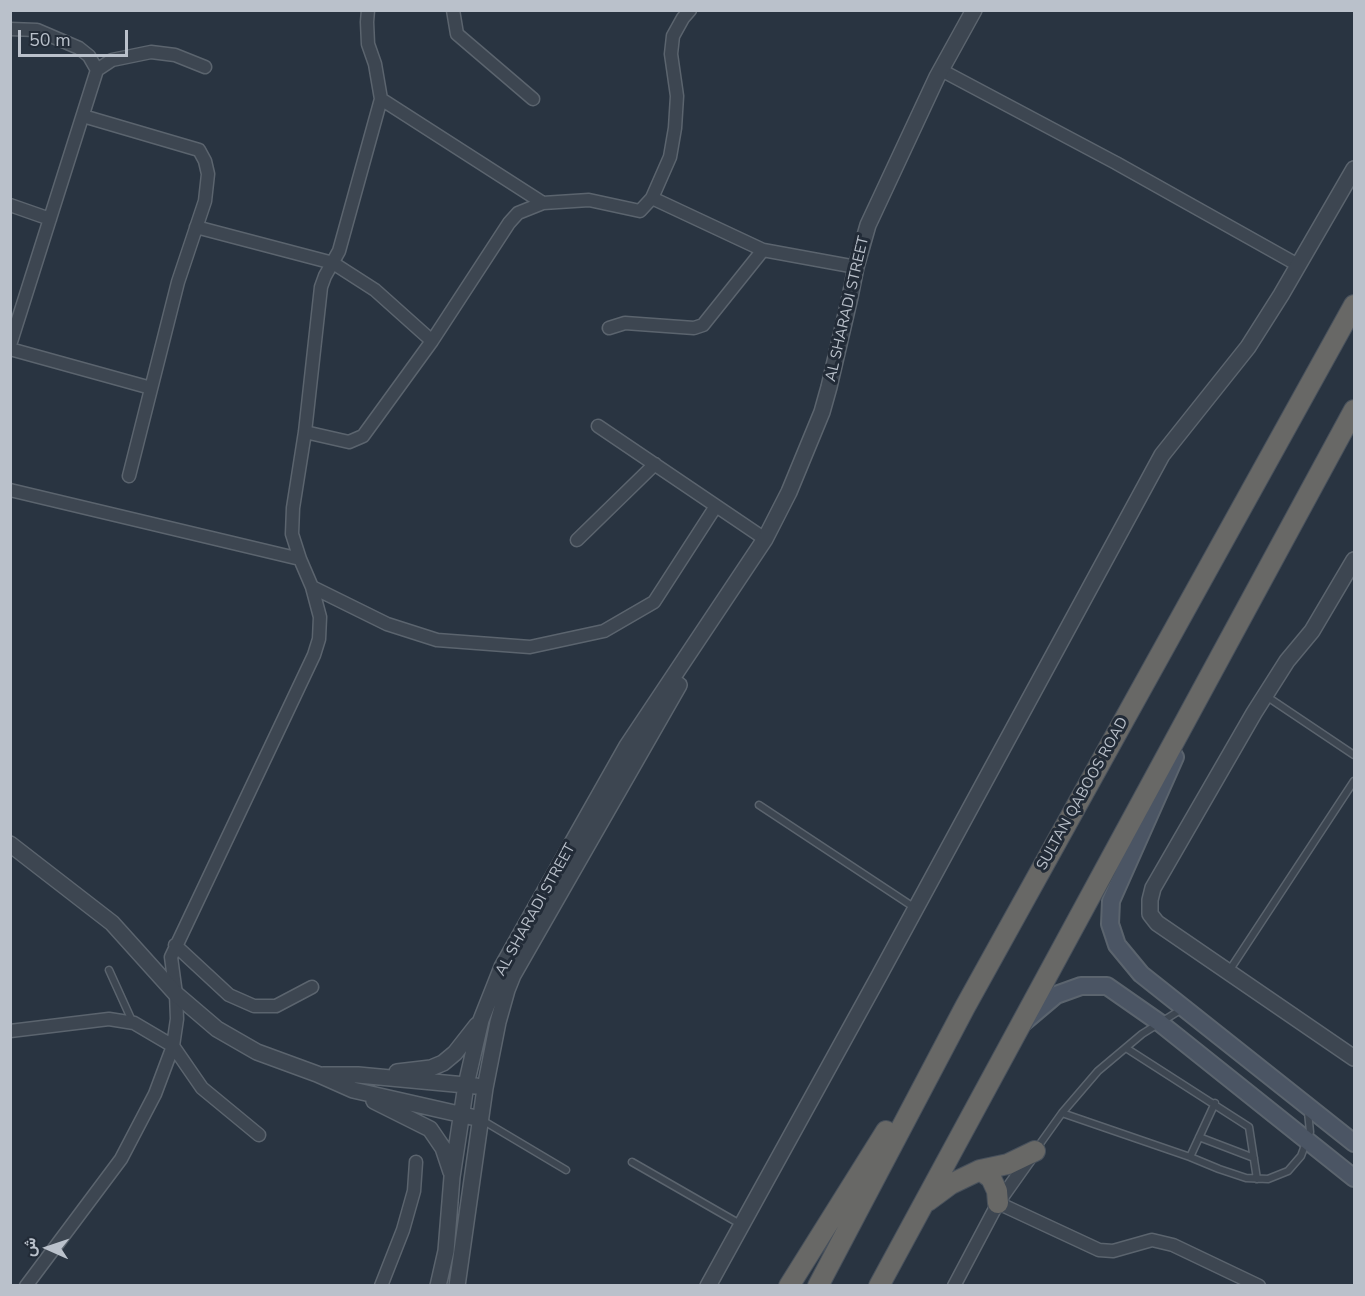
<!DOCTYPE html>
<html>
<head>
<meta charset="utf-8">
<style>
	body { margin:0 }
	#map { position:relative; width:1365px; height:1296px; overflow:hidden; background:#293441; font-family:"Nunito Sans",Vazirmatn,sans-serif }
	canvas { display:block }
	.frame { position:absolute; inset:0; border:12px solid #bac1cb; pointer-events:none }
	.north { position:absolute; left:18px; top:1218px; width:60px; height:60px; -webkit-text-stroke:4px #222b37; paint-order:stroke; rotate:273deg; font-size:16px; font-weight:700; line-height:24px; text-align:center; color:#bac1cb }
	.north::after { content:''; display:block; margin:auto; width:21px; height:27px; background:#bac1cb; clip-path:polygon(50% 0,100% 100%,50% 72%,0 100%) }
	.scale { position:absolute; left:18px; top:30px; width:110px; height:27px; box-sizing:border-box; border:3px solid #bac1cb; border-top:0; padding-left:8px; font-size:18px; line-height:21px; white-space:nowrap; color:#bac1cb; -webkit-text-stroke:4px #222b37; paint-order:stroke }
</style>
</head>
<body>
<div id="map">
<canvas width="1365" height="1296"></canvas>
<div class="frame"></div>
<div class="north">ش</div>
<div class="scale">50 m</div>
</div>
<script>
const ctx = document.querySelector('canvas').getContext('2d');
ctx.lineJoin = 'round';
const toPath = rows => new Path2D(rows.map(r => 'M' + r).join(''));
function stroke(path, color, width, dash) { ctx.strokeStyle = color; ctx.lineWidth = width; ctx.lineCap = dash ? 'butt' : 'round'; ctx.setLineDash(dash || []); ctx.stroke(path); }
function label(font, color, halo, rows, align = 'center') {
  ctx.font = font + ' "Nunito Sans",sans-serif'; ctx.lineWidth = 6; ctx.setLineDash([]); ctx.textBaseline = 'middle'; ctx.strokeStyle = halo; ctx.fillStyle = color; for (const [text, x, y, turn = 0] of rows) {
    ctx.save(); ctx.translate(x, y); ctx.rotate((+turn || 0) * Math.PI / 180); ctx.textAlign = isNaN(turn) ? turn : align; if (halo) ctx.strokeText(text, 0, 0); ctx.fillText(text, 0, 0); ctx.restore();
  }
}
const service = toPath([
	[1266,696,1354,755],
	[759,805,915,908],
	[109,970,133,1023],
	[1229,971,1354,781],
	[1126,1048,1249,1127,1257,1179],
	[1062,1113,1190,1157,1219,1169,1246,1178,1268,1179,1288,1171,1301,1156,1310,1132,1308,1112],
	[482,1120,566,1170],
	[1199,1137,1254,1158],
	[1037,1148,1062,1113,1098,1071,1142,1034,1182,1009],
	[1190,1157,1215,1103],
	[632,1162,740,1224]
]);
const minor = toPath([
	[453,10,457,34,533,99],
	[10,29,37,30,79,48,89,56,97,70],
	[941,70,1116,163,1298,265],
	[381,99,543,203],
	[83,116,199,150,205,161,208,174,205,201,178,282,129,476],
	[652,198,763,250,856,267],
	[10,205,50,219],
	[196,227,333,263,375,290,432,341],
	[609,328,625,323,694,328,703,325,763,250],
	[10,345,97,70,112,60,151,52,175,55,205,67],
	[10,349,151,388],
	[598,426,765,539],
	[305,432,349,442,363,436,432,341,509,223,518,213,543,203,589,200,640,211,652,198,670,157,675,128,677,96,671,54,673,36,683,18,690,10],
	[10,490,300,559],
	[577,540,655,464],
	[312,587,387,624,437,640,530,647,604,631,654,602,716,506],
	[175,945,229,995,254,1006,276,1006,312,987],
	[10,1031,109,1019,134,1023,173,1046,202,1088,259,1135],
	[998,1203,1099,1250,1113,1251,1152,1240,1173,1245,1259,1286],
	[26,1286,121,1159,155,1094,173,1046,177,1019,176,994,171,957,314,655,319,639,320,617,312,587,300,559,292,534,293,508,305,432,321,287,325,276,339,251,381,99,375,64,368,44,367,22,368,10],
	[381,1286,403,1230,414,1191,416,1162],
	[954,1286,998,1203,1032,1155]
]);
const tertiary = toPath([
	[1354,560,1312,631,1287,661,1254,713,1153,888,1150,900,1150,914,1157,923,1354,1058],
	[10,844,112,923,176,994,217,1029,257,1052,317,1074,353,1090,472,1117],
	[397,1072,431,1068,443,1063,455,1053,477,1025],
	[323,1075,358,1075,476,1086],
	[374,1101,430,1129,443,1148,451,1172],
	[438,1286,446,1251,452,1177,466,1085,481,1020,502,967,627,746,765,539,789,492,822,412,829,387,850,297,856,267,868,225,937,77,974,10],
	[457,1286,485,1088,498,1022,507,990,513,975,529,947,679,685],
	[708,1286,879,976,1162,455,1248,347,1281,295,1354,169]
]);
const secondary = toPath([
	[1175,757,1111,901,1110,924,1117,945,1141,974,1354,1143],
	[1024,1022,1056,995,1081,986,1107,986,1160,1023,1354,1178]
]);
const trunk = toPath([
	[980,1170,1008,1164,1035,1151],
	[928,1201,951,1184,980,1170,991,1178,997,1191,998,1203],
	[789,1286,886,1131],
	[818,1286,965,1007,1354,305],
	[879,1286,1354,410]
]);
stroke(service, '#5b646e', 9);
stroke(minor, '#5b646e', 15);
stroke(tertiary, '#5b646e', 18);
stroke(secondary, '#5b646e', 20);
stroke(trunk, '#48515c', 22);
stroke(service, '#3d4651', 6);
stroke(minor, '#3d4651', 12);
stroke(tertiary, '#3d4651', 15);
stroke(secondary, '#4b5564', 16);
stroke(trunk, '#686866', 20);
label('15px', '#bac1cb', '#222b37', [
	["AL SHARADI STREET",848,309,-77],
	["SULTAN QABOOS ROAD",1083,794,-61],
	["AL SHARADI STREET",536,910,-61]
]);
</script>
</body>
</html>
